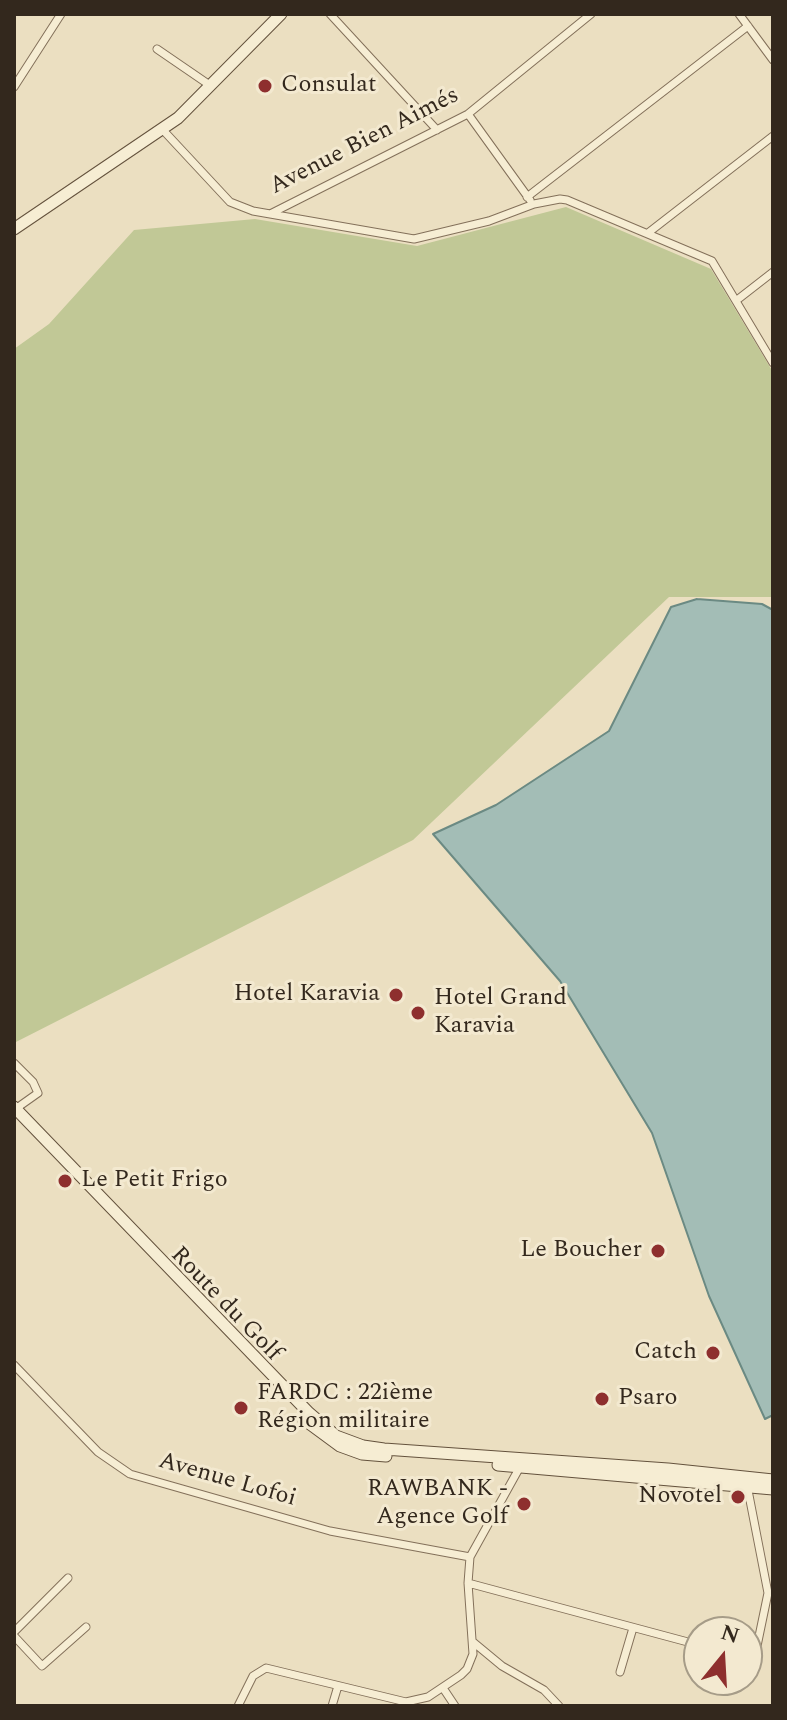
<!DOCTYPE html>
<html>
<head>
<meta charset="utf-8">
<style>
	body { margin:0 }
	#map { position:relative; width:787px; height:1720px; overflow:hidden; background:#ebdfc1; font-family:Spectral,serif }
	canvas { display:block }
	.frame { position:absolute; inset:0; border:16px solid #33281d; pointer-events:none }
	.north { position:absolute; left:683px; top:1616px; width:80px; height:80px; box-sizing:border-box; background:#f3e9d0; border:2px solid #a69c88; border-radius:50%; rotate:18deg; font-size:22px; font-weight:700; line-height:32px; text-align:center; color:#33281d }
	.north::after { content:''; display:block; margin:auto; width:28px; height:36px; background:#8e2f2e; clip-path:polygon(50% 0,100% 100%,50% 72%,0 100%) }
</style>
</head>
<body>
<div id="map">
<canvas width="787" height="1720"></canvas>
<div class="frame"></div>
<div class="north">N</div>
</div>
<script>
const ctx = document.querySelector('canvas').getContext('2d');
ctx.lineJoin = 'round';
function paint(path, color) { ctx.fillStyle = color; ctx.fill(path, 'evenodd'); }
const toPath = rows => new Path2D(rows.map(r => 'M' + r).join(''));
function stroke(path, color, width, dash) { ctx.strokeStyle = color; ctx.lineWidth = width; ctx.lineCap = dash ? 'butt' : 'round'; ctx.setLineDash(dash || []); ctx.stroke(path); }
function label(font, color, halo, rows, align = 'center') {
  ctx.font = font + ' Spectral,serif'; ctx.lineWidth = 6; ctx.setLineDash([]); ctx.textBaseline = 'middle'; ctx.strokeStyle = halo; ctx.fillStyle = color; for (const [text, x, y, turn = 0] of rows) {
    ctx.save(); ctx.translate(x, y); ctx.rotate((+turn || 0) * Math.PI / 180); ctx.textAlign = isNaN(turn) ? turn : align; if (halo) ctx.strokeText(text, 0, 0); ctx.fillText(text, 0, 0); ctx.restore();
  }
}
paint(toPath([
	[566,207,711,269,773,372,773,597,669,597,413,840,14,1043,14,349,49,324,134,230,255,219,417,246]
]), '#c1c896');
const water = toPath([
	[697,599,762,604,773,610,773,1415,765,1419,709,1296,652,1133,560,981,433,834,496,805,609,731,671,607,697,599]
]);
paint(water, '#a3bdb6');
stroke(water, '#6b8a83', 2);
const street = toPath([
	[330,14,437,130],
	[739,14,773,60],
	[157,49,211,86],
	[14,87,61,14],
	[468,114,530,200],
	[162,129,230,202,253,211,414,239,489,221,534,204,560,199,567,200,712,261,773,363],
	[527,197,748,26],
	[272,213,468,114,591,14],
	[648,233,773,136],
	[737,300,773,272],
	[14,1063,33,1082,38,1093,14,1110],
	[14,1365,98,1452,130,1474,330,1531,470,1557],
	[468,1583,699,1645],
	[14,1632,68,1578],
	[14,1636,42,1666,86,1627],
	[473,1642,502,1666,544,1690,559,1706],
	[747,1655,757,1646,768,1593,747,1485],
	[620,1672,633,1628],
	[443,1688,455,1706],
	[238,1706,253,1676,266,1668,406,1702,428,1697,461,1675,467,1669,473,1654,468,1583,470,1557,521,1465],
	[332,1706,338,1686]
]);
const secondary = toPath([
	[14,229,178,118,281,14],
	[14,1107,309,1413,336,1436,363,1446,384,1449,668,1469,773,1480],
	[302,1418,340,1446,362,1454,386,1456],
	[498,1465,773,1489]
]);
stroke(street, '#83705a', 9);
stroke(secondary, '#64523d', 13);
stroke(street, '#f6edd3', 7);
stroke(secondary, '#f6edd3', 11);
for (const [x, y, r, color] of [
	[265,86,8,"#8e2f2e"],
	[396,995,8,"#8e2f2e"],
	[418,1013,8,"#8e2f2e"],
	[65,1181,8,"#8e2f2e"],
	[658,1251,8,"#8e2f2e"],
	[713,1353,8,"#8e2f2e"],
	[602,1399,8,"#8e2f2e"],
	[241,1408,8,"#8e2f2e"],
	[738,1497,8,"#8e2f2e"],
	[524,1504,8,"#8e2f2e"]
]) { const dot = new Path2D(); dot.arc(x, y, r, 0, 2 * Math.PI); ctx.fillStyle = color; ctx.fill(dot); stroke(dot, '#f3e9d0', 3); }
label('24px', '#33281d', '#f3e9d0', [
	["Consulat",281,86],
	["Hotel Karavia",380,995,"right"],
	["Hotel Grand",434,999],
	["Karavia",434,1027],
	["Le Petit Frigo",81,1181],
	["Le Boucher",642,1251,"right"],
	["Catch",697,1353,"right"],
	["FARDC : 22ième",257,1394],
	["Région militaire",257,1422],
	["Psaro",618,1399],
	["RAWBANK -",508,1490,"right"],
	["Agence Golf",508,1518,"right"],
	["Novotel",722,1497,"right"]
], 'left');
label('24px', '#33281d', '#f3e9d0', [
	["Avenue Bien Aimés",365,142,-27],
	["Route du Golf",225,1305,46],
	["Avenue Lofoi",227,1481,16]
]);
</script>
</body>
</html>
